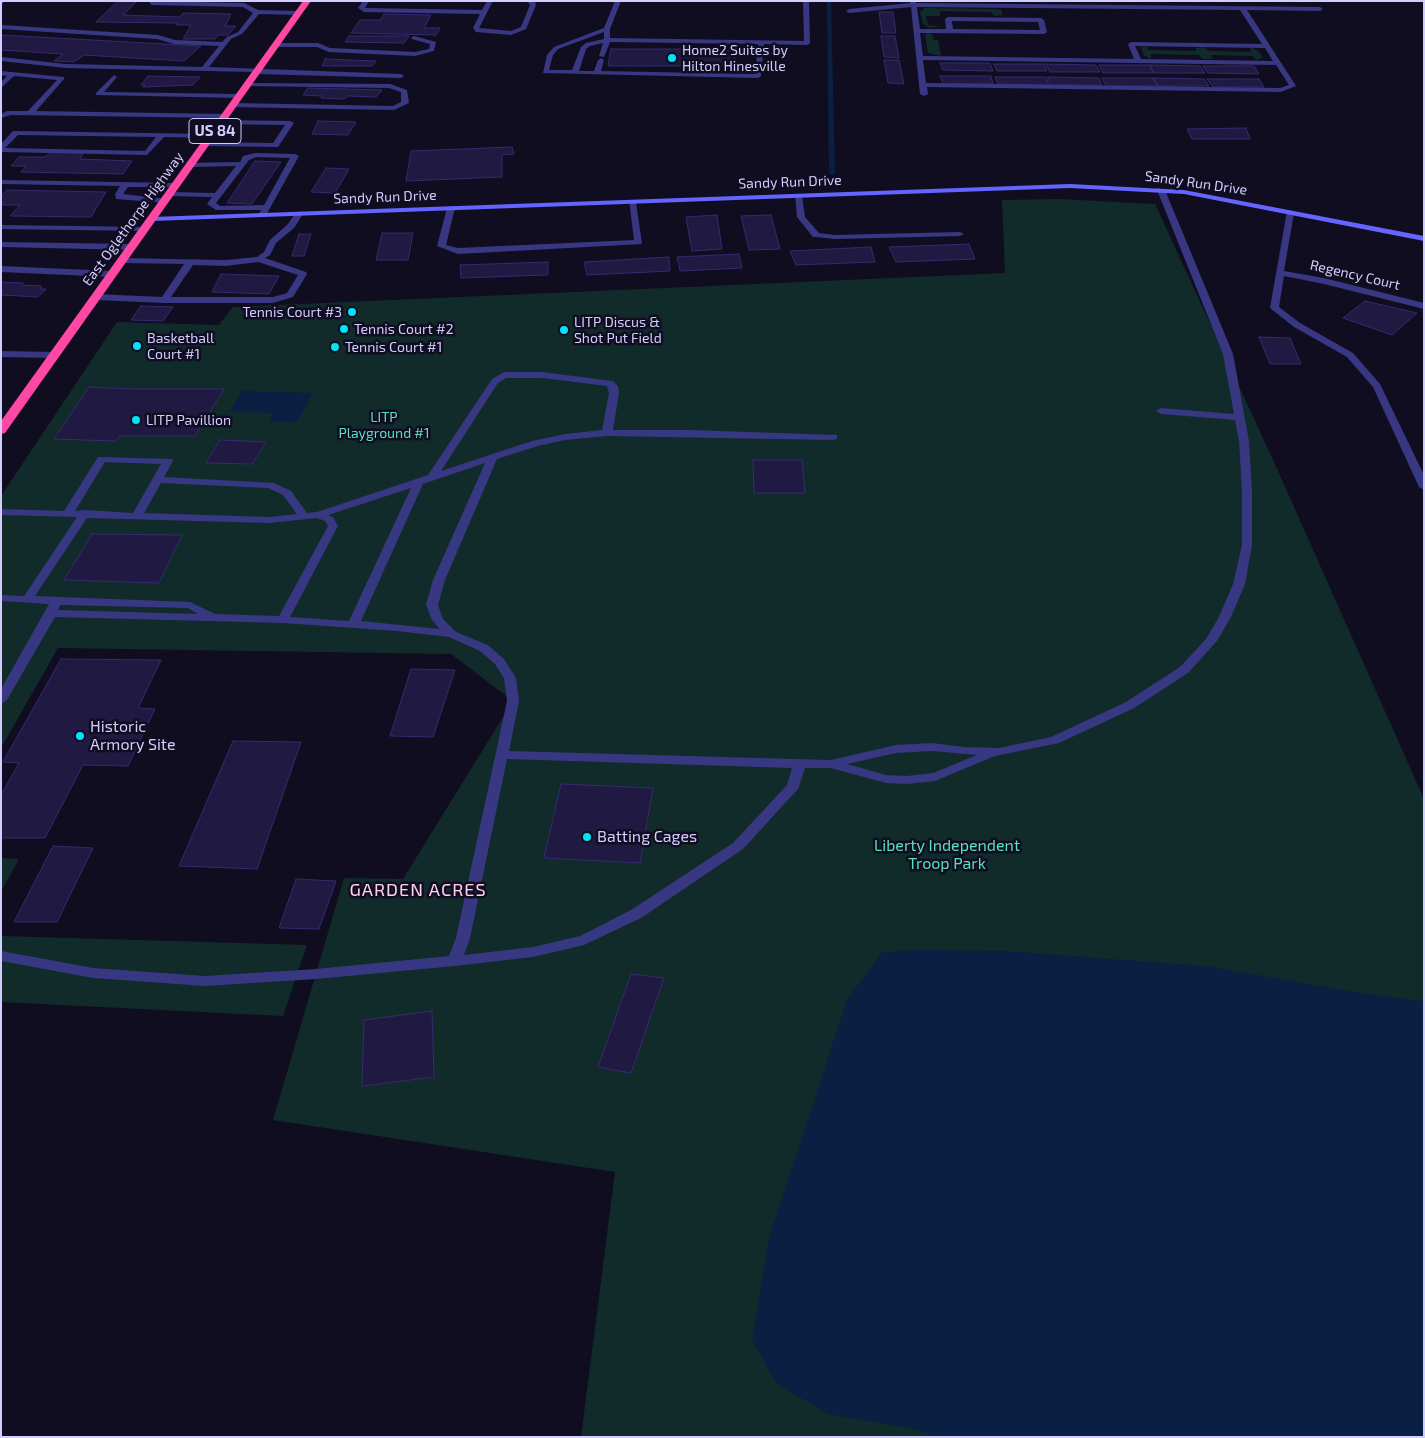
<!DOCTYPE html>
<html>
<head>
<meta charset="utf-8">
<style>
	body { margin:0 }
	#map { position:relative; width:1425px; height:1438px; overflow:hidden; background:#100d21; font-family:"Exo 2",sans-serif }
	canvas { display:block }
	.frame { position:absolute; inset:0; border:2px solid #d2cdff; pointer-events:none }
</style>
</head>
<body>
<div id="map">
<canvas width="1425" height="1438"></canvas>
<div class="frame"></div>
</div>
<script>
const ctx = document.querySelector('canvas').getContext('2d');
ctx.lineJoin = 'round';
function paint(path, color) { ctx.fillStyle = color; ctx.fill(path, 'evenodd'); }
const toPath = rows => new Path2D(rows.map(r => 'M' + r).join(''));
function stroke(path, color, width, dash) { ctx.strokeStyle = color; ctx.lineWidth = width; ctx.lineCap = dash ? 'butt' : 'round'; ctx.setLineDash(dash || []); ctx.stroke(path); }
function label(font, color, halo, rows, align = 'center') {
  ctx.font = font + ' "Exo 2",sans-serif'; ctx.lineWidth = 5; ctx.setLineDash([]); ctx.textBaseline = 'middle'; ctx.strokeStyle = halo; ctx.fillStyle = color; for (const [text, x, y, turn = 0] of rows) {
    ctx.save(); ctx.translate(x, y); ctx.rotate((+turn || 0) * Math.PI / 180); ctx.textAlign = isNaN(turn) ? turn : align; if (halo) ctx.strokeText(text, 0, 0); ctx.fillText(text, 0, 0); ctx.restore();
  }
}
paint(toPath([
	[925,8,992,9,1002,10,1002,15,995,16,991,12,940,11,940,16,926,16,928,25,940,26,930,28,923,24,920,12],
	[927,33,932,34,934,40,938,40,941,56,928,53,925,35],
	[1141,47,1148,47,1148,50,1196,51,1196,48,1204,47,1209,51,1251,52,1250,48,1253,48,1258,51,1263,57,1256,60,1253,56,1211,55,1212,59,1203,59,1199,55,1151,54,1151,59,1144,56],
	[1059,199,1155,204,1274,462,1424,799,1424,1437,581,1437,615,1172,273,1120,344,878,403,879,513,701,451,654,58,648,1,748,1,496,117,322,219,325,232,308,234,307,1005,273,1002,200],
	[1,858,19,859,1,892],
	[1,936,307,945,283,1016,1,1002]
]), '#102b2a');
paint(toPath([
	[242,391,313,393,297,422,270,421,273,413,230,412],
	[909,950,1005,951,1205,966,1374,995,1424,1001,1424,1437,939,1437,908,1428,828,1414,776,1383,752,1340,769,1238,847,1000,881,953]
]), '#0a2043');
paint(toPath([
	[827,1,831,1,835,173,832,175,829,173,827,1]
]), '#0a2043');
const building = toPath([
	[118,1,137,1,123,15,180,17,183,13,231,14,225,26,236,26,228,35,218,35,215,39,183,39,191,25,176,25,178,23,96,22,118,1],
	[879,12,893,12,896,33,882,33,879,12],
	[384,14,431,15,424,28,440,28,436,35,351,33,360,20,380,20,384,14],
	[1,35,201,46,184,61,84,55,74,62,54,61,63,54,1,50,1,35],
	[349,36,409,36,404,43,345,42,349,36],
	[881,36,895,36,899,58,884,57,881,36],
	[611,49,735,49,735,66,608,66,611,49],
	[325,59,376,61,372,66,322,66,325,59],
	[884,60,899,60,904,84,888,83,884,60],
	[940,63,990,63,993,71,943,70,940,63],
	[994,64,1044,64,1047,71,997,71,994,64],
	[1046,64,1096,65,1100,72,1050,72,1046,64],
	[1099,65,1150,65,1153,73,1103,73,1099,65],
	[1150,65,1200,66,1205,73,1154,73,1150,65],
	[1203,66,1254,66,1259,74,1208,73,1203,66],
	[148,76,200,77,193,85,143,87,145,85,141,85,148,76],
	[940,76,991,76,993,84,943,84,940,76],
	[995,77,1046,77,1049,85,998,84,995,77],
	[1048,77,1099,78,1102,85,1051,85,1048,77],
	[1102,78,1153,78,1157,86,1106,86,1102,78],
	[1153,78,1204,79,1209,86,1158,86,1153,78],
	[1207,79,1259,79,1264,87,1213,87,1207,79],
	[308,88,382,90,376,97,348,96,344,99,321,98,322,96,303,95,308,88],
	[318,121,356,122,348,135,312,134,318,121],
	[1246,128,1250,139,1192,139,1187,129,1246,128],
	[512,147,514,154,502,155,502,177,406,181,411,151,512,147],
	[51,152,83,153,80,159,132,161,123,174,21,172,26,166,11,166,19,157,45,157,51,152],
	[255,161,281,162,252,204,227,203,255,161],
	[326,168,349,169,335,193,311,192,326,168],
	[7,190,106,192,91,217,10,216,20,205,1,205,1,196,7,190],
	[717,215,722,249,692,251,686,217,717,215],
	[771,215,780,249,749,250,741,216,771,215],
	[382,233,413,233,408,260,376,260,382,233],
	[299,234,311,234,304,256,292,256,299,234],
	[969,244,975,259,896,262,889,247,969,244],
	[871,247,875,262,796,265,790,251,871,247],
	[739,254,742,268,680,271,677,257,739,254],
	[669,257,670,271,587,275,584,262,669,257],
	[548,262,548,275,461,278,460,265,548,262],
	[221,274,279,276,269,294,212,292,221,274],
	[1,282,23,283,22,285,42,286,40,289,46,289,38,297,1,295,1,282],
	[1365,301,1417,313,1392,335,1343,318,1365,301],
	[141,306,173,307,163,321,131,320,141,306],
	[1259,337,1290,338,1301,364,1270,364,1259,337],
	[89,387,131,389,224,389,195,436,120,436,116,441,54,439,89,387],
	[220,440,266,442,252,464,206,463,220,440],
	[753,460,802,460,805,493,754,493,753,460],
	[92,534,182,535,159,583,64,580,92,534],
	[61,659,161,660,138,708,155,709,128,766,83,765,45,838,1,838,1,795,19,763,3,762,61,659],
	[411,669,455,670,433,737,390,736,411,669],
	[233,741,301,742,257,869,179,866,233,741],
	[561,784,653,788,640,863,544,858,561,784],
	[53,846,93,848,57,922,14,922,53,846],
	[296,879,336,881,319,929,279,928,296,879],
	[631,974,664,978,631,1073,598,1067,631,974],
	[432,1011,434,1077,362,1086,364,1020,432,1011]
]);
paint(building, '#201942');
stroke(building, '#372a6f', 1);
paint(toPath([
	[152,1,244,3,258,10,299,11,302,13,299,15,259,14,242,34,231,39,209,67,401,74,404,76,401,78,257,74,254,72,66,68,1,61,1,57,66,64,202,67,219,46,174,44,157,39,1,29,1,25,158,35,175,40,222,42,227,37,238,32,253,13,243,7,152,5,149,3,152,1],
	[363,1,369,1,365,8,482,10,487,1,493,1,479,28,511,31,521,27,530,5,527,1,535,1,536,5,526,29,511,35,476,32,473,28,480,14,364,12,358,8,363,1],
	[615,1,621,1,610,29,610,38,804,41,803,1,809,1,810,43,807,45,764,44,761,76,758,78,543,73,547,55,554,47,604,28,615,1],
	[604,32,604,39,586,43,581,47,572,70,549,70,553,55,558,49,604,32],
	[610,42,758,44,755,74,601,71,604,60,601,58,598,60,594,71,579,71,586,49,590,46,603,43,599,56,604,57,610,42],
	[910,1,916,1,916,3,1320,7,1323,9,1320,11,1247,10,1296,86,1281,92,927,87,928,94,924,96,920,94,911,7,849,13,846,11,849,9,910,3,910,1],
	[917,7,1240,10,1262,44,1131,42,1128,44,1134,59,923,56,920,33,1044,34,1047,32,1044,20,1041,18,948,17,945,19,946,29,920,29,917,7],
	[952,21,1038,22,1040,30,953,29,952,21],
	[1135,46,1265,48,1273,61,1141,59,1135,46],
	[923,60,1276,65,1289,85,1280,88,926,83,923,60],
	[414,36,436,42,434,51,415,56,329,52,317,47,276,47,273,45,276,43,318,43,330,48,415,52,429,49,430,44,412,39,411,38,414,36],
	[1,71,64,77,64,79,36,111,225,114,229,116,225,118,11,115,1,118,1,114,7,111,28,111,57,80,14,76,1,88,1,82,7,76,1,75,1,71],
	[114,75,117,77,104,92,240,94,244,96,240,98,96,95,96,93,114,75],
	[247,83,390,84,407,90,409,103,394,110,230,107,229,105,233,103,393,106,401,102,401,92,389,88,245,86,245,84,247,83],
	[218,120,290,121,294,123,278,147,203,146,202,144,206,142,273,143,285,125,221,124,218,124,218,120],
	[13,131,212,134,216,136,212,138,164,137,147,155,1,152,1,144,13,131],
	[18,135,156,137,145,151,5,148,18,135],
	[255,153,295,154,299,156,265,217,258,215,261,210,216,210,207,204,212,197,169,196,165,194,169,192,215,193,236,166,191,167,187,165,188,163,240,162,243,156,255,153],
	[256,157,290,158,264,205,220,206,216,203,249,160,256,157],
	[1,180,176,183,180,185,176,187,128,187,123,194,168,199,169,201,165,203,116,199,115,194,120,186,1,184,1,180],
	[1158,188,1165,190,1233,354,1249,441,1252,492,1252,545,1245,584,1231,617,1217,641,1188,673,1134,708,1059,743,995,756,935,781,907,784,886,783,831,768,805,768,798,789,743,849,641,918,584,945,533,957,455,966,316,979,205,986,93,978,1,961,1,951,93,968,205,976,316,969,449,956,456,938,507,701,504,678,495,664,480,651,449,637,397,631,283,623,55,617,7,700,1,704,1,689,49,604,1,601,1,595,24,596,77,517,1,515,1,509,64,511,98,457,172,459,173,461,164,477,274,483,291,491,307,513,317,512,428,475,492,379,504,372,542,372,613,381,618,386,619,393,613,430,690,430,837,435,837,439,833,440,607,436,565,440,538,446,497,459,445,580,438,605,443,619,456,632,488,645,504,659,516,678,519,701,509,751,831,760,896,745,932,743,965,747,999,748,1051,737,1126,702,1180,667,1206,639,1219,617,1233,584,1242,545,1242,492,1239,441,1235,420,1161,414,1156,411,1161,408,1234,414,1223,354,1157,190,1158,188],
	[506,378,542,378,607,386,609,393,602,430,565,434,532,441,441,471,498,383,506,378],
	[105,462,161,464,133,513,85,510,75,511,105,462],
	[485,463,433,580,426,605,432,620,440,629,361,621,423,484,485,463],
	[161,483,268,488,283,495,297,514,269,517,144,513,161,483],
	[411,488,349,621,290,617,338,526,333,517,328,515,411,488],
	[87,518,269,523,317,518,325,521,328,526,279,616,215,614,190,602,35,596,87,518],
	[60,605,188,608,198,614,58,610,60,605],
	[932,751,977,755,933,773,907,776,886,775,847,764,896,753,932,751],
	[507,759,792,768,787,785,733,843,631,910,580,936,533,947,464,955,470,938,507,759],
	[795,194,802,196,805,217,819,233,835,235,960,232,964,234,960,236,835,239,816,237,813,237,797,217,795,194],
	[629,200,636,202,642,244,458,254,437,246,447,208,451,206,455,208,446,245,458,248,634,240,629,200],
	[296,212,303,214,294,228,276,243,270,255,265,258,306,272,307,274,293,297,273,303,165,303,96,300,92,297,96,294,162,297,184,264,122,263,119,262,119,258,226,260,257,257,264,252,270,240,288,224,296,212],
	[258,262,298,275,287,293,273,297,171,297,193,265,226,266,258,262],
	[1,225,145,227,149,229,145,231,1,229,1,225],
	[1,242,132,244,136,247,132,250,1,247,1,242],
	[1,266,112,271,116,274,112,277,1,272,1,266]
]), '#383781');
paint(toPath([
	[1287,211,1294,213,1284,271,1324,278,1424,303,1424,309,1324,284,1284,276,1279,307,1300,323,1353,353,1380,384,1424,475,1424,490,1419,487,1373,387,1347,357,1294,327,1270,308,1287,211],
	[1,351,55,352,60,355,55,358,1,357,1,351]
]), '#383781');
paint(toPath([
	[1070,184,1184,190,1424,236,1424,241,1184,194,1070,188,152,221,148,219,152,217,1070,184]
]), '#6564ff');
paint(toPath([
	[1,1,5,1,2,3,1,1]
]), '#bc54ff');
paint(toPath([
	[303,1,311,1,5,433,1,434,1,421,303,1]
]), '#ff48a3');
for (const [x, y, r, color] of [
	[672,58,5,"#00e4f8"],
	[352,312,5,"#00e4f8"],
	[344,329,5,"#00e4f8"],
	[564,330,5,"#00e4f8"],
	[137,346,5,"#00e4f8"],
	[335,347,5,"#00e4f8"],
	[136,420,5,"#00e4f8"],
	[80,736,5,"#00e4f8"],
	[587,837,5,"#00e4f8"]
]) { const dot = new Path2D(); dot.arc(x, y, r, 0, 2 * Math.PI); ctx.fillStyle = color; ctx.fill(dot); stroke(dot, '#100d21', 2); }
label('14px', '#d2cdff', '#100d21', [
	["Home2 Suites by",682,50],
	["Hilton Hinesville",682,66],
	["Tennis Court #3",342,312,"right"],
	["LITP Discus &",574,322],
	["Shot Put Field",574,338],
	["Tennis Court #2",354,329],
	["Basketball",147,338],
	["Court #1",147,354],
	["Tennis Court #1",345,347],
	["LITP Pavillion",146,420]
], 'left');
label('14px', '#d2cdff', '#100d21', [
	["Sandy Run Drive",790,182,-2],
	["Sandy Run Drive",1196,183,8],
	["Sandy Run Drive",385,197,-2],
	["East Oglethorpe Highway",133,219,-54],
	["Regency Court",1355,275,13]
]);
label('14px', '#57e1bc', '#100d21', [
	["LITP",384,417],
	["Playground #1",384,433]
]);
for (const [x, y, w] of [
	[215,131,52]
]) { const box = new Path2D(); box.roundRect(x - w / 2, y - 12.5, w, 25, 4); ctx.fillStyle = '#100d21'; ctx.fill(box); stroke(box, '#d2cdff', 1); }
label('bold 15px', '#d2cdff', null, [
	["US 84",215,131]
]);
label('16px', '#d2cdff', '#100d21', [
	["Historic",90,727],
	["Armory Site",90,745],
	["Batting Cages",597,837]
], 'left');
label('16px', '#57e1bc', '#100d21', [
	["Liberty Independent",947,846],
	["Troop Park",947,864]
]);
ctx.letterSpacing = '1px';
label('18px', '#ffcfee', '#100d21', [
	["GARDEN ACRES",418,890]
]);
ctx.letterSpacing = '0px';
</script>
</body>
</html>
